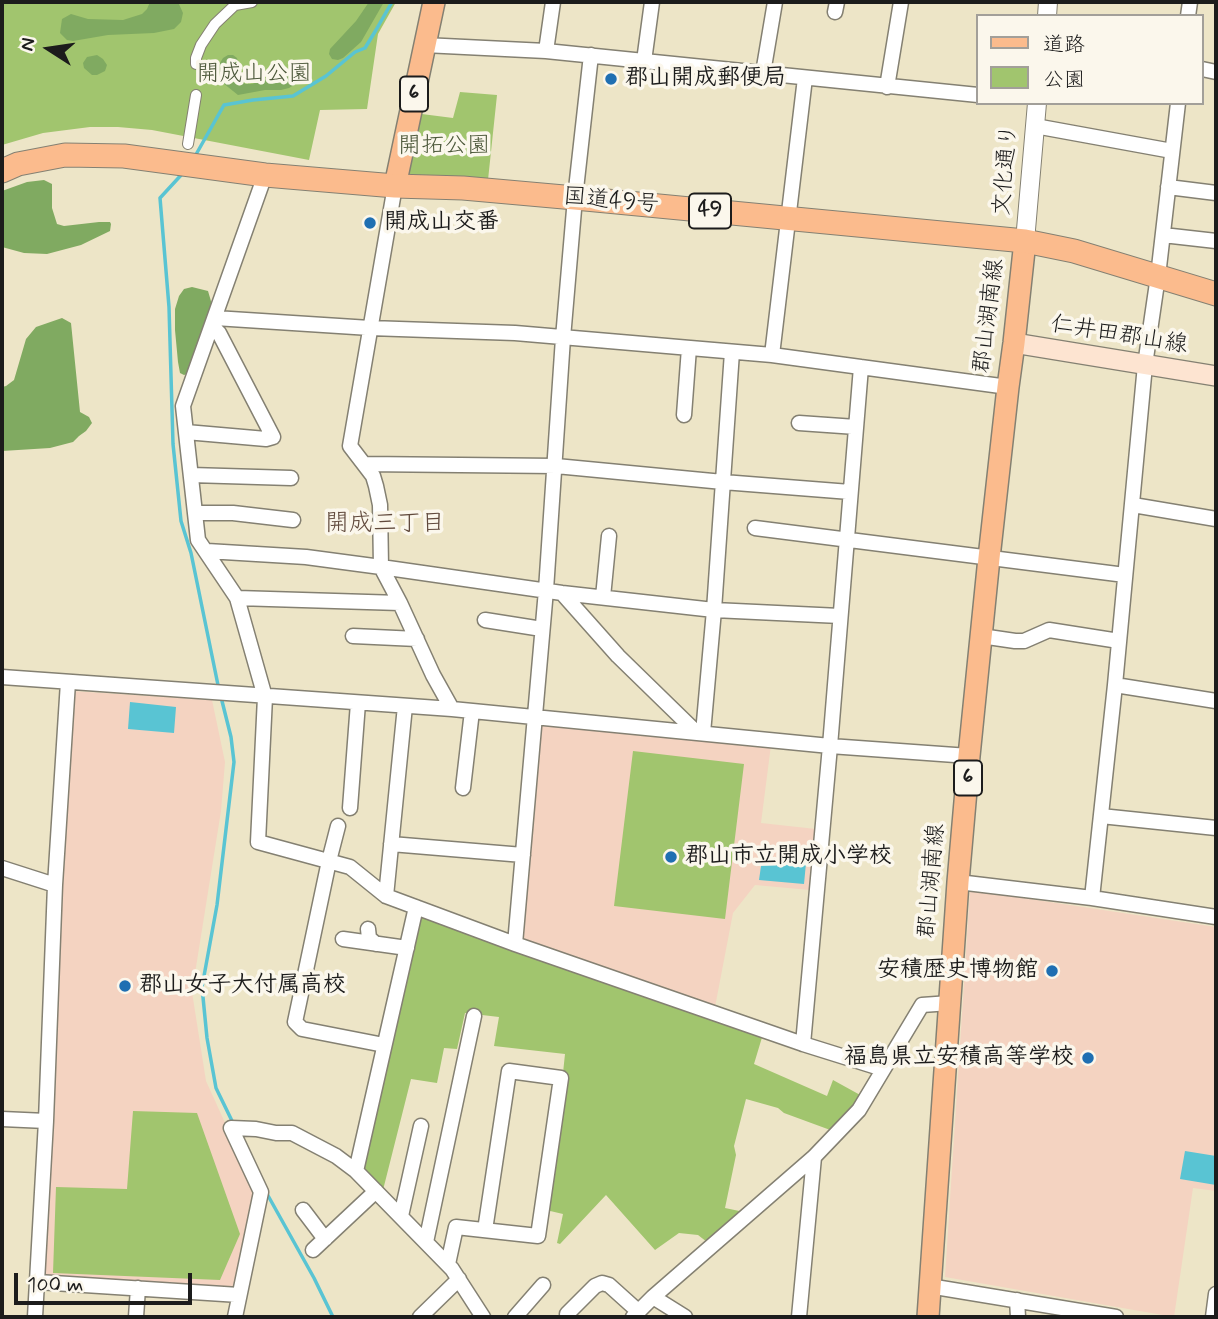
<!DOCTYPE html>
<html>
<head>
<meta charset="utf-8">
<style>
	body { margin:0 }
	#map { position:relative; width:1218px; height:1319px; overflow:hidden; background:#ede5c7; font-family:Mynerve,"Klee One",sans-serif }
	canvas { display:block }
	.frame { position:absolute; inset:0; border:4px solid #1c1c1c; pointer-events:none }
	.legend { position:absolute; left:976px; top:14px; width:228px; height:91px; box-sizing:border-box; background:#fbf7ec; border:2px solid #a29f99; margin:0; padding:9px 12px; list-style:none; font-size:21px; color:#1c1c1c }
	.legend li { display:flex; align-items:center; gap:14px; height:35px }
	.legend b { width:35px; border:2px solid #a29f99 }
	.north { position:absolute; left:14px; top:14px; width:70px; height:70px; -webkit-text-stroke:5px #fbf7ec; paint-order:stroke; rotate:282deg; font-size:19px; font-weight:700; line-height:28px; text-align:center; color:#1c1c1c }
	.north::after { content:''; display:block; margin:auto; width:24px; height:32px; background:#1c1c1c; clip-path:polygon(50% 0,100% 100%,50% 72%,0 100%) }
	.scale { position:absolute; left:14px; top:1273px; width:178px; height:32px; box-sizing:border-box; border:4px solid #1c1c1c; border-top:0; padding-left:9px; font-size:21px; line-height:24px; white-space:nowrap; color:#1c1c1c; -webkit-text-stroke:5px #fbf7ec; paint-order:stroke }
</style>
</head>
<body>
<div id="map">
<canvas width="1218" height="1319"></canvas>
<div class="frame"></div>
<ul class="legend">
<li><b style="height:9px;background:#fbbb8d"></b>道路</li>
<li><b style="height:19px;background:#a1c56e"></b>公園</li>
</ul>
<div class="north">N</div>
<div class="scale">100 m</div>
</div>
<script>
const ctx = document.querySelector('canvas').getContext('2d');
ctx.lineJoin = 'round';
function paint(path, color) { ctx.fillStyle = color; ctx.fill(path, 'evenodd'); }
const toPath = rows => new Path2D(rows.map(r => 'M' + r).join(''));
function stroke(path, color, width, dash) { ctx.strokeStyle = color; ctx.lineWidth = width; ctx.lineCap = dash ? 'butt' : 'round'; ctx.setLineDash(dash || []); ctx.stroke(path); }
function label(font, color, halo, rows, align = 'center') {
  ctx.font = font + ' Mynerve,"Klee One",sans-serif'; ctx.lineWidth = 7; ctx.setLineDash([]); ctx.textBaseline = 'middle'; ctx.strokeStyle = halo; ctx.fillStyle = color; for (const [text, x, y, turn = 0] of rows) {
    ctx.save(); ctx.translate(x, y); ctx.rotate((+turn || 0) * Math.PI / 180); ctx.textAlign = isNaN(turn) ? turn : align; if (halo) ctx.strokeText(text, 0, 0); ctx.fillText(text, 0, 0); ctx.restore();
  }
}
paint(toPath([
	[72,691,212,700,225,762,221,811,192,992,206,1081,257,1193,236,1291,44,1279],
	[540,721,771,745,761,823,816,829,810,890,755,885,733,913,715,1007,521,938],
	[970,890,1216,927,1216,1191,1193,1188,1174,1317,945,1277]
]), '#f4d3c1');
paint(toPath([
	[2,2,396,2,378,34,367,109,320,110,309,160,152,130,118,127,90,127,43,133,2,145],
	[460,92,497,95,488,180,412,176,404,169,414,113,453,118],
	[633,751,744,764,725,919,614,906],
	[418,914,763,1034,754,1064,827,1096,833,1080,862,1096,833,1131,784,1113,778,1108,746,1099,734,1146,736,1155,725,1208,744,1212,707,1242,698,1235,679,1233,655,1250,606,1195,560,1244,557,1243,563,1214,546,1210,567,1074,563,1073,565,1054,494,1046,499,1017,465,1013,457,1049,444,1048,437,1083,411,1079,383,1190,360,1168],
	[133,1111,197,1113,240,1234,220,1280,53,1273,56,1187,127,1189]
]), '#a1c56e');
paint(toPath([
	[150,2,178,2,183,13,181,22,174,29,154,33,108,35,73,41,67,40,60,33,62,19,71,14,88,19,123,20,142,14,147,9],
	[369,2,384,2,361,42,343,58,338,60,332,59,329,54,330,49,356,21],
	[97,55,103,59,107,65,105,71,97,75,92,75,84,68,83,63,87,57],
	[228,55,233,55,237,58,242,79,245,84,252,84,293,70,296,77,297,83,289,88,281,90,265,90,238,95,223,83,221,78,219,70,220,63,223,58],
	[44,180,52,184,52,208,57,224,64,226,99,222,110,222,111,224,110,231,81,245,47,254,24,253,2,247,2,191,27,182],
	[192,287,208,291,213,308,187,374,184,375,180,373,178,362,175,330,175,309,179,296,184,289],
	[62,318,71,323,80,412,89,417,92,423,86,431,79,436,73,442,50,448,2,451,2,387,6,386,14,380,26,339,36,327]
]), '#80aa61');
paint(toPath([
	[130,702,176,707,174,733,128,729],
	[762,859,806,863,804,884,759,880],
	[1185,1151,1216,1156,1216,1185,1180,1179]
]), '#59c4d3');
stroke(toPath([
	[194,158,224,105,253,100,293,96,326,76,355,52,365,48,376,30,392,2],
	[183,173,160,198,169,307,173,444,181,521,191,553,219,690],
	[221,697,231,737,234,762,217,905,202,987,207,1038,216,1088,234,1125],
	[266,1192,314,1278,333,1317]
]), '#59c4d3', 3.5);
const pedestrian = toPath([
	[196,64,196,58,201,45,215,24,235,5,252,2],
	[188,144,196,95]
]);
const minor = toPath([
	[835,12,837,2],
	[1188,16,1190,2],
	[424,45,546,51,978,95],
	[546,51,553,2],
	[644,61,652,2],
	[1202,69,1216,72],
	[763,73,775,2],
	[887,87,901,2],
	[1035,126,1172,151],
	[265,175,183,406,198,540,237,598,265,697,258,842,350,867,386,896,515,944,803,1044,883,1069],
	[395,186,350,446,373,476,376,486,380,505,381,567,400,603,433,675,452,709],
	[1168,187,1216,193],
	[1163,235,1216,241],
	[215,318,370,328,515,333,772,355,1008,387],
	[772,355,805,78],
	[684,415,689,348],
	[799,423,856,427],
	[186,432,266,439,273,437,219,333,212,326],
	[364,464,556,466,723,482,850,492],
	[191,475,291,478],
	[1133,505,1216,519],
	[195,513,233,513,293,520],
	[755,528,1125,575],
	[207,551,306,557,381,567,562,593,714,610,840,616],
	[562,593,618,656,696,732],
	[603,597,609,536],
	[237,598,400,603],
	[485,620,542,629],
	[353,636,417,639],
	[981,636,1015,641,1024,641,1049,630,1119,641],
	[2,677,452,709,830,746,969,756],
	[1115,685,1216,701],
	[703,733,714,610,732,352],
	[463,788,472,711],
	[350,808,358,703],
	[1101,816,1216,828],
	[338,826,329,861,295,1022,302,1029,384,1045],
	[391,844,523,855],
	[2,868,55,885],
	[958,882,1092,898,1216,917],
	[386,896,405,706],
	[1092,898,1115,685,1145,365,1158,276,1178,103],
	[368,929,369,938,376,944],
	[343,939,407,948],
	[515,944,546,590,563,338,575,198,591,55],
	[803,1044,830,746,861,367],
	[2,1119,46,1121],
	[356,1171,416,907],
	[303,1210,325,1239],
	[401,1216,421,1126],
	[426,1242,474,1016],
	[313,1250,376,1191],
	[448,1264,456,1227,538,1236,561,1078,509,1071,485,1230],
	[38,1282,239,1295],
	[929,1286,1116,1317],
	[653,1297,685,1317],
	[1017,1300,1018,1317],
	[567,1314,595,1286,602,1283,609,1285,639,1312],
	[35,1317,46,1121,55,885,68,682],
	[136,1317,138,1288],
	[235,1317,261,1192,231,1128,256,1129,276,1133,292,1133,336,1156,356,1171,452,1269,483,1317],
	[420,1317,459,1279],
	[515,1317,543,1285],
	[633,1317,653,1297,814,1157,859,1110,922,1005,950,1003],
	[799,1317,814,1157],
	[1213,1317,1216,1294]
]);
const tertiary = toPath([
	[1047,16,1048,2],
	[1025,241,1037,103]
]);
const secondary = toPath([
	[1014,343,1216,376]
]);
const primary = toPath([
	[395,186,434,2],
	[928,1317,958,882,969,756,989,558,1008,387,1014,343,1025,241]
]);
const trunk = toPath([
	[2,171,18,164,65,155,124,156,265,175,395,186,463,188,575,198,1025,241,1074,251,1216,294]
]);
stroke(pedestrian, '#848072', 12);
stroke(minor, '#848072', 17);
stroke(tertiary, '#848072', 20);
stroke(secondary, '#848072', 22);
stroke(primary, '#848072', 24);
stroke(trunk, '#848072', 25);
stroke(pedestrian, '#fff', 10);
stroke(minor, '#fff', 14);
stroke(tertiary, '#fff', 18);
stroke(secondary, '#fde4d1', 19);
stroke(primary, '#fbbb8d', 21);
stroke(trunk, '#fbbb8d', 23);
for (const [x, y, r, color] of [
	[611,79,7,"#1f6fb2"],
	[370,223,7,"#1f6fb2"],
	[671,857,7,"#1f6fb2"],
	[1052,971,7,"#1f6fb2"],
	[125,986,7,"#1f6fb2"],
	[1088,1058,7,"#1f6fb2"]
]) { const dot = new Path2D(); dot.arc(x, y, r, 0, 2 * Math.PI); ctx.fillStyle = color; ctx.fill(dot); stroke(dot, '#fbf7ec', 2.5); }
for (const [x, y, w] of [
	[414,94,28],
	[710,211,42],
	[968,778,28]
]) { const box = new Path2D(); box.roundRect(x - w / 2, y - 17.5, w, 35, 5); ctx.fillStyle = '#fbf7ec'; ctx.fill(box); stroke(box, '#1c1c1c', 2); }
label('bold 21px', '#1c1c1c', null, [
	["6",414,94],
	["49",710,211],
	["6",968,778]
]);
label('23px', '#4b5739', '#fbf7ec', [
	["開成山公園",254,75],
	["開拓公園",444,147]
]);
label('bold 23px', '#1c1c1c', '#fbf7ec', [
	["郡山開成郵便局",625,79],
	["開成山交番",384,223],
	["郡山市立開成小学校",685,857],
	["安積歴史博物館",1038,971,"right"],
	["郡山女子大付属高校",139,986],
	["福島県立安積高等学校",1074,1058,"right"]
], 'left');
label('23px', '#1c1c1c', '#fbf7ec', [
	["文化通り",1007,170,-85],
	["国道49号",611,202,5],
	["郡山湖南線",990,316,-83],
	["仁井田郡山線",1119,336,9],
	["郡山湖南線",933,881,-85]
]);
label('24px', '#60493c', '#fbf7ec', [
	["開成三丁目",385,525]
]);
</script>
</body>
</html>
